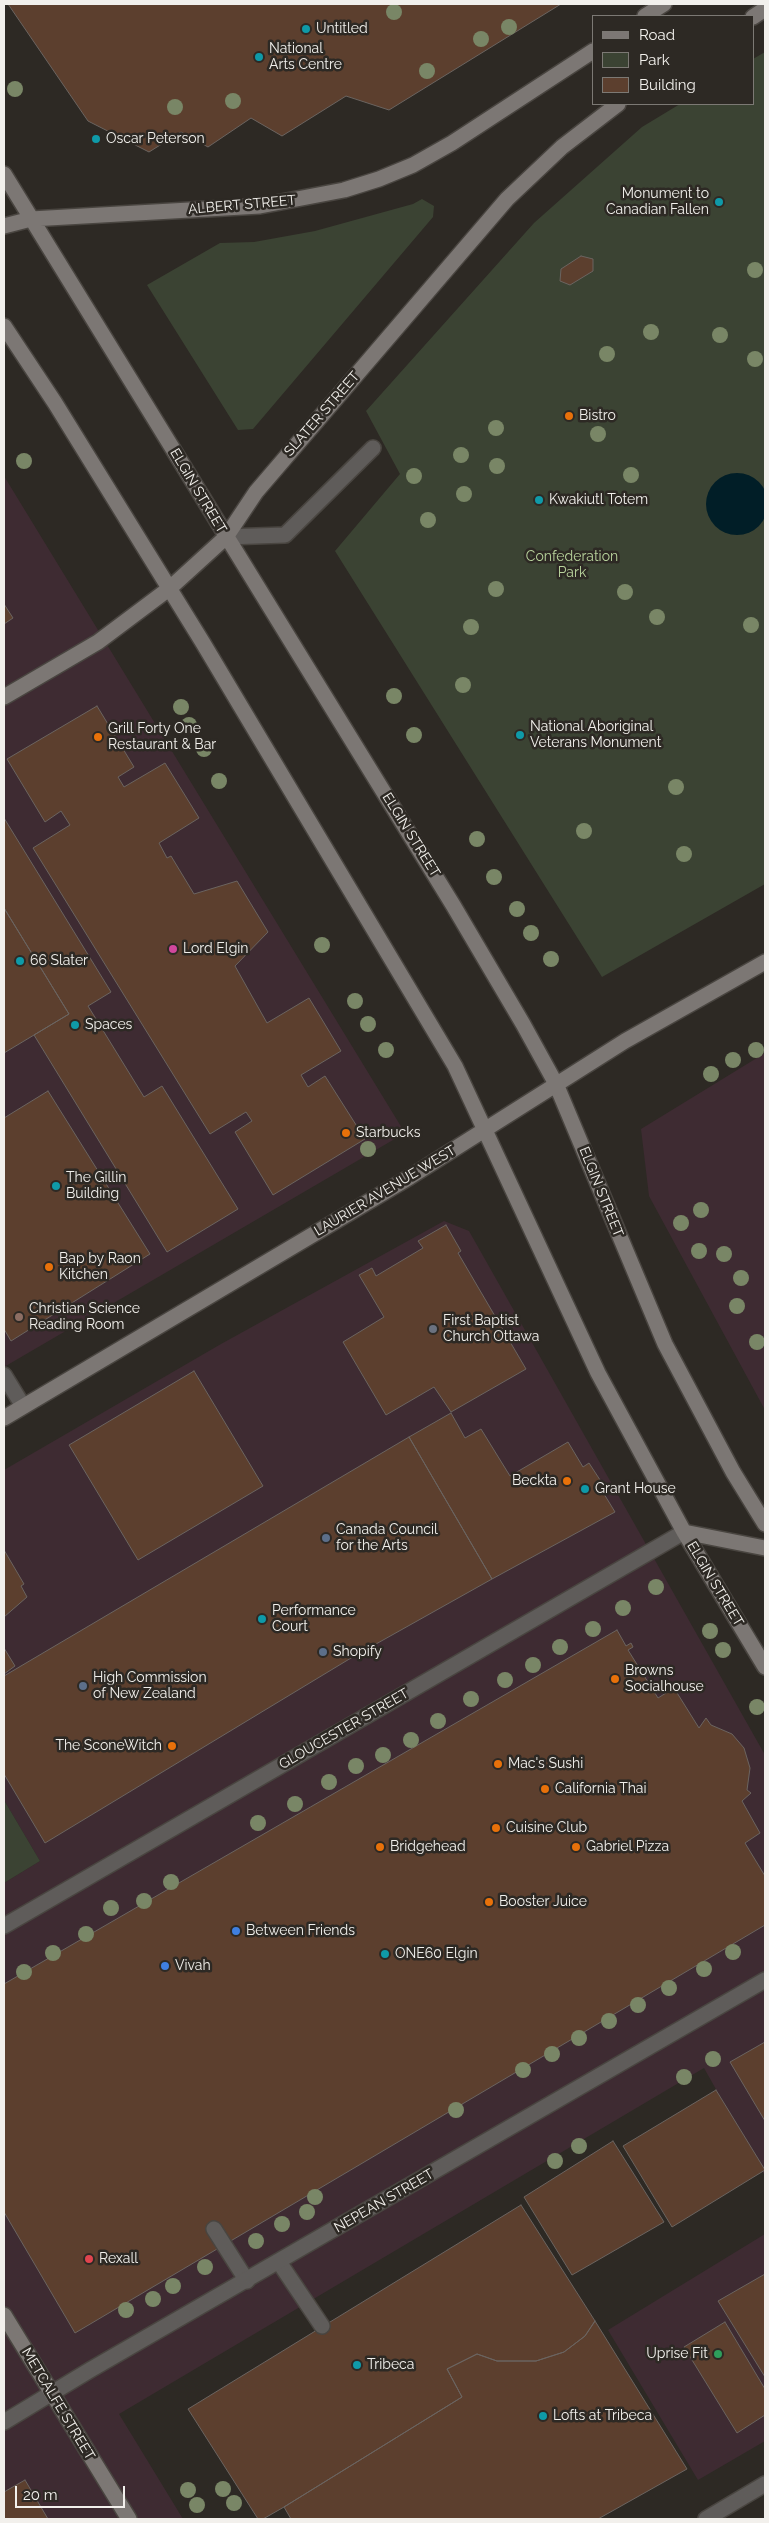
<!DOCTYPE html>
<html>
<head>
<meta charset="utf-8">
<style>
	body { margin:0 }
	#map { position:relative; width:769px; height:2523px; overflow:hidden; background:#2d2924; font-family:Raleway,sans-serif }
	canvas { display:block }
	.frame { position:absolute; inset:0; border:5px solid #f2f0ec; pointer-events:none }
	.legend { position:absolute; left:592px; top:15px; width:162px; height:90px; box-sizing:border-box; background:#2d2924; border:1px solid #7c7974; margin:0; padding:6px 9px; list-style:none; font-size:15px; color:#f2f0ec }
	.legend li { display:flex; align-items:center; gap:10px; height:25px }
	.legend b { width:25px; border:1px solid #7c7974 }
	.scale { position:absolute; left:15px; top:2486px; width:110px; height:22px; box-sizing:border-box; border:2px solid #f2f0ec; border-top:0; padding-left:6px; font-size:15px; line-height:18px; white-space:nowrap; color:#f2f0ec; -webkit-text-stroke:4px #2d2924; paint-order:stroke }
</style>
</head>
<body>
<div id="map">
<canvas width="769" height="2523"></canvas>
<div class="frame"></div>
<ul class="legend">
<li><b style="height:6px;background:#7c7774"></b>Road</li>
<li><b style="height:14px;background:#3b4333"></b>Park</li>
<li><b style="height:14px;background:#5c3f2e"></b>Building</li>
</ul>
<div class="scale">20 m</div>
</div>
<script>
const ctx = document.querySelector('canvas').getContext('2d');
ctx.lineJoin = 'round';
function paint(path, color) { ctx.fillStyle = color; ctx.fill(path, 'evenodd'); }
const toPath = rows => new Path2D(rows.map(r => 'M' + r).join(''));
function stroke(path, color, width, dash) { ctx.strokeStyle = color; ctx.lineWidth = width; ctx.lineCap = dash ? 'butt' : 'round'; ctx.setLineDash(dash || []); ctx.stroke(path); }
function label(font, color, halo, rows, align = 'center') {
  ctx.font = font + ' Raleway,sans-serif'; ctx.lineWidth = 5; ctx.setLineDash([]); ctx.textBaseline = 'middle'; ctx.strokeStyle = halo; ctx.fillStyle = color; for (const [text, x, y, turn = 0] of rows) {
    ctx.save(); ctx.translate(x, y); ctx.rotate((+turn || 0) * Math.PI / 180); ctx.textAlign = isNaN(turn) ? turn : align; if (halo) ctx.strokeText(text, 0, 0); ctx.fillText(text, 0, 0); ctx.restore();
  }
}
paint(toPath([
	[4,476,405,1133,4,1367],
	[765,1053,765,1410,649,1196,641,1129],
	[444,1221,469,1231,765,1755,765,2176,704,2068,119,2414,183,2519,4,2519,4,1883,40,1861,4,1800,4,1470,221,1344],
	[765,2234,765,2441,698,2480,608,2330]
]), '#3e2b32');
paint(toPath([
	[765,52,765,884,602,977,335,551,400,474,366,411,534,223,642,127,680,104,753,104,753,59],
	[422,199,434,206,433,217,253,429,238,430,147,285,220,243,254,242,315,231,413,204],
	[4,1800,40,1861,4,1883]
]), '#3b4333');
paint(toPath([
	'706 504a31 31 0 1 1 62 0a31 31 0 1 1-62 0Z'
]), '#011e27');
const building = toPath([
	[8,4,561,4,389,110,346,96,282,136,251,118,208,147,181,132,149,152,88,121,8,4],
	[581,256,593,259,593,271,570,285,560,281,561,269,581,256],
	[4,604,13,618,4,624,4,604],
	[97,706,134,767,118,777,124,787,165,763,199,818,159,843,167,858,171,856,194,894,237,881,268,932,235,966,267,1023,309,998,341,1051,301,1075,308,1087,325,1076,365,1139,273,1195,235,1132,252,1121,246,1112,210,1134,33,848,70,825,61,811,45,822,7,759,97,706],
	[4,818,111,992,88,1006,144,1097,162,1086,238,1209,167,1252,34,1035,69,1014,4,908,4,818],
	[4,908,69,1014,4,1053,4,908],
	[48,1091,150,1254,11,1341,4,1329,4,1118,48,1091],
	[446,1225,461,1251,458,1253,526,1369,451,1412,434,1387,386,1415,343,1342,384,1317,359,1275,372,1268,376,1276,423,1248,418,1241,446,1225],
	[194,1371,263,1486,138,1560,69,1445,194,1371],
	[451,1413,465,1438,481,1429,510,1476,568,1442,583,1467,589,1463,604,1486,601,1489,615,1512,492,1579,409,1437,451,1413],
	[409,1437,492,1579,351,1658,45,1843,4,1774,4,1676,409,1437],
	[4,1550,24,1584,21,1586,27,1597,4,1617,4,1550],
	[617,1630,626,1646,631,1643,633,1647,628,1650,658,1698,674,1688,699,1728,706,1718,711,1725,732,1734,744,1748,750,1768,747,1790,751,1793,742,1801,760,1833,745,1843,765,1876,765,1925,75,2333,4,2212,4,1984,617,1630],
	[4,1648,15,1666,4,1674,4,1648],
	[765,2042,765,2121,730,2062,765,2042],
	[716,2090,765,2170,672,2227,623,2146,716,2090],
	[613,2141,664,2222,572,2275,524,2197,613,2141],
	[521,2205,595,2321,585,2336,564,2352,536,2361,497,2361,477,2354,447,2369,462,2397,284,2507,263,2519,258,2519,188,2409,521,2205],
	[765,2274,765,2377,718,2301,765,2274],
	[595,2321,687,2469,598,2519,291,2519,284,2507,462,2397,447,2369,477,2354,497,2361,536,2361,564,2352,585,2336,595,2321],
	[725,2322,765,2389,765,2415,737,2433,684,2347,725,2322],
	[25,2480,48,2519,4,2519,4,2492,25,2480]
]);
paint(building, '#5c3f2e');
stroke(building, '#6b6460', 1);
const service = toPath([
	[226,537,285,535,373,448],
	[4,1375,23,1406],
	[214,2229,247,2281],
	[279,2262,322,2326]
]);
const minor = toPath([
	[4,1926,684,1532],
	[4,2422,90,2370,765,1980],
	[706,2519,765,2484]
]);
const secondary = toPath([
	[645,16,664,4],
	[753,17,765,9],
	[4,174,453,905,523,1024,556,1084,665,1344,733,1472,765,1524],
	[4,226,31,219,260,206,344,190,379,179,413,165,452,143,593,51],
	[4,326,55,403,203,643,455,1066,598,1373,684,1532,765,1667],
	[4,697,98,642,170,588,226,537,256,492,507,199,562,147,618,104],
	[4,1418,410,1177,625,1041,765,962],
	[684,1532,765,1548],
	[4,2315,129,2519]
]);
stroke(service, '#494540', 18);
stroke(minor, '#494540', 18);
stroke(secondary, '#494540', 18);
stroke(service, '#5f5c5a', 15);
stroke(minor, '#5f5c5a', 15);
stroke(secondary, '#7c7774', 15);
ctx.fillStyle = '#798666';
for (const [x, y] of [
	[394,12],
	[509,27],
	[481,39],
	[427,71],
	[15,89],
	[233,101],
	[175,107],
	[755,270],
	[651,332],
	[720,335],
	[607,354],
	[755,359],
	[496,428],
	[598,434],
	[461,455],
	[24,461],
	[497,466],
	[631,475],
	[414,476],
	[464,494],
	[428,520],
	[496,589],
	[625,592],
	[657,617],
	[751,625],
	[471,627],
	[463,685],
	[394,696],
	[181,707],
	[189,725],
	[414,735],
	[204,749],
	[219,781],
	[676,787],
	[584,831],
	[477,839],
	[684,854],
	[494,877],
	[517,909],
	[531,933],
	[322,945],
	[551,959],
	[355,1001],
	[368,1024],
	[386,1050],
	[756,1050],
	[733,1060],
	[711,1074],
	[368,1149],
	[701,1210],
	[681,1223],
	[699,1251],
	[724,1254],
	[741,1278],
	[737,1306],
	[757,1342],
	[656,1587],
	[623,1608],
	[593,1629],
	[710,1631],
	[560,1647],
	[723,1650],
	[533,1665],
	[505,1680],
	[471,1699],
	[757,1707],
	[438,1721],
	[411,1740],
	[383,1755],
	[356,1766],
	[329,1782],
	[295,1804],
	[258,1823],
	[171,1882],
	[144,1901],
	[111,1908],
	[86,1934],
	[733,1952],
	[53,1953],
	[704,1969],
	[24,1972],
	[669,1988],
	[638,2005],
	[609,2021],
	[579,2038],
	[552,2054],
	[713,2059],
	[523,2070],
	[684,2077],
	[456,2110],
	[579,2146],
	[555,2161],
	[315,2197],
	[307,2212],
	[282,2224],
	[256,2241],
	[205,2267],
	[173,2286],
	[153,2299],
	[126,2310],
	[223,2489],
	[188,2490],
	[234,2503],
	[197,2505]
]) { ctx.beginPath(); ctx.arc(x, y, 8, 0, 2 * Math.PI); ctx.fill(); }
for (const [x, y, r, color] of [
	[306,29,5,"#0f9aa8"],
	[259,57,5,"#0f9aa8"],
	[96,139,5,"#0f9aa8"],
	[719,202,5,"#0f9aa8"],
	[569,416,5,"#e8710a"],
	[539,500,5,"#0f9aa8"],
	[520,735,5,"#0f9aa8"],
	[98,737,5,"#e8710a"],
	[173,949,5,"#d1479c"],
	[20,961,5,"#0f9aa8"],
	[75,1025,5,"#0f9aa8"],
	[346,1133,5,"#e8710a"],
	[56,1186,5,"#0f9aa8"],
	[49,1267,5,"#e8710a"],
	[19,1317,5,"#8d6e63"],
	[433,1329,5,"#6b7280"],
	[567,1481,5,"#e8710a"],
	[585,1489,5,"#0f9aa8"],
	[326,1538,5,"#5c6f8a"],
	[262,1619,5,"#0f9aa8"],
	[323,1652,5,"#5c6f8a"],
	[615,1679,5,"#e8710a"],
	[83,1686,5,"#5c6f8a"],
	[172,1746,5,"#e8710a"],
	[498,1764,5,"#e8710a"],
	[545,1789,5,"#e8710a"],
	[496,1828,5,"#e8710a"],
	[380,1847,5,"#e8710a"],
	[576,1847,5,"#e8710a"],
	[489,1902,5,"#e8710a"],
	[236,1931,5,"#3f7fe0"],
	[385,1954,5,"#0f9aa8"],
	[165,1966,5,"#3f7fe0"],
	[89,2259,5,"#e0444e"],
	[718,2354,5,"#2e9e5b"],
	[357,2365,5,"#0f9aa8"],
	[543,2416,5,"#0f9aa8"]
]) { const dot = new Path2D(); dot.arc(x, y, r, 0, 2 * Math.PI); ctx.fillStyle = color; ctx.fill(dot); stroke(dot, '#2d2924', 2); }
label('14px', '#f2f0ec', '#2d2924', [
	["Untitled",316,29],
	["National",269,49],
	["Arts Centre",269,65],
	["Oscar Peterson",106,139],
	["Monument to",709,194,"right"],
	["Canadian Fallen",709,210,"right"],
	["Bistro",579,416],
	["Kwakiutl Totem",549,500],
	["National Aboriginal",530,727],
	["Veterans Monument",530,743],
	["Grill Forty One",108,729],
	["Restaurant & Bar",108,745],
	["Lord Elgin",183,949],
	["66 Slater",30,961],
	["Spaces",85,1025],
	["Starbucks",356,1133],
	["The Gillin",66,1178],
	["Building",66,1194],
	["Bap by Raon",59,1259],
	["Kitchen",59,1275],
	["Christian Science",29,1309],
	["Reading Room",29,1325],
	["First Baptist",443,1321],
	["Church Ottawa",443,1337],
	["Beckta",557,1481,"right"],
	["Grant House",595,1489],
	["Canada Council",336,1530],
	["for the Arts",336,1546],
	["Performance",272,1611],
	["Court",272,1627],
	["Shopify",333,1652],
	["Browns",625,1671],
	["Socialhouse",625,1687],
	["High Commission",93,1678],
	["of New Zealand",93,1694],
	["The SconeWitch",162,1746,"right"],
	["Mac's Sushi",508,1764],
	["California Thai",555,1789],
	["Cuisine Club",506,1828],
	["Bridgehead",390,1847],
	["Gabriel Pizza",586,1847],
	["Booster Juice",499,1902],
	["Between Friends",246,1931],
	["ONE60 Elgin",395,1954],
	["Vivah",175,1966],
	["Rexall",99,2259],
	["Uprise Fit",708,2354,"right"],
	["Tribeca",367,2365],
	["Lofts at Tribeca",553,2416]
], 'left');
label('14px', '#f2f0ec', '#2d2924', [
	["ALBERT STREET",242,205,-5],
	["SLATER STREET",322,414,-49],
	["ELGIN STREET",198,491,59],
	["ELGIN STREET",411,835,58],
	["LAURIER AVENUE WEST",385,1191,-31],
	["ELGIN STREET",601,1192,68],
	["ELGIN STREET",715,1584,59],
	["GLOUCESTER STREET",344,1729,-30],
	["NEPEAN STREET",384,2201,-30],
	["METCALFE STREET",58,2404,59]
]);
label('14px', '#b8d39c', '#2d2924', [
	["Confederation",572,557],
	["Park",572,573]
]);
</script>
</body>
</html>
